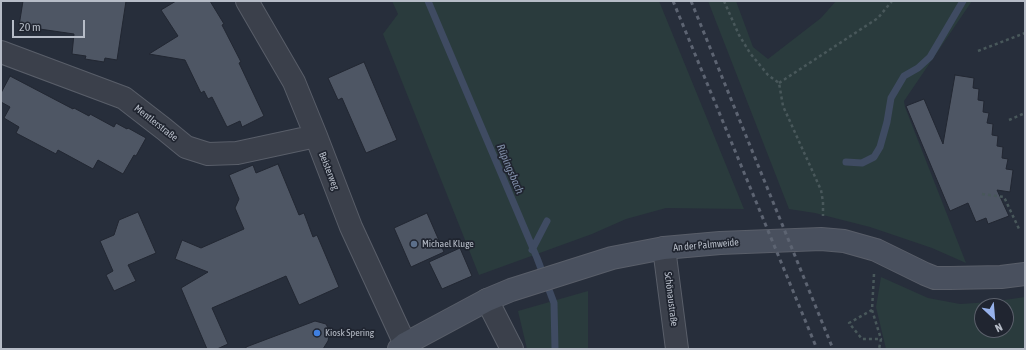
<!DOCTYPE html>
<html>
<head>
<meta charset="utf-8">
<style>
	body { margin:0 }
	#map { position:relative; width:1026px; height:350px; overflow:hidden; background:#272e3b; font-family:"Asap Condensed",sans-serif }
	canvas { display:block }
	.frame { position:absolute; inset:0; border:2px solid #b6bcc7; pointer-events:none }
	.north { position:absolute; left:974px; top:298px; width:40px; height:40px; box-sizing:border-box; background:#202530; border:1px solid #5c616c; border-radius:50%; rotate:154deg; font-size:11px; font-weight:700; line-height:16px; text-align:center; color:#b6bcc7 }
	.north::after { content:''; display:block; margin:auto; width:14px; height:18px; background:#97b2eb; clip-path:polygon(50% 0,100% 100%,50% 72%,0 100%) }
	.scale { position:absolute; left:12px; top:20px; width:73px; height:18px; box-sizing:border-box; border:2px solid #b6bcc7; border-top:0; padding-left:5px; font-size:12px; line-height:14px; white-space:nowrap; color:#b6bcc7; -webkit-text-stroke:3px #202530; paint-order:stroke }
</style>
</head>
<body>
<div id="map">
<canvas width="1026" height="350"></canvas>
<div class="frame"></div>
<div class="north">N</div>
<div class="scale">20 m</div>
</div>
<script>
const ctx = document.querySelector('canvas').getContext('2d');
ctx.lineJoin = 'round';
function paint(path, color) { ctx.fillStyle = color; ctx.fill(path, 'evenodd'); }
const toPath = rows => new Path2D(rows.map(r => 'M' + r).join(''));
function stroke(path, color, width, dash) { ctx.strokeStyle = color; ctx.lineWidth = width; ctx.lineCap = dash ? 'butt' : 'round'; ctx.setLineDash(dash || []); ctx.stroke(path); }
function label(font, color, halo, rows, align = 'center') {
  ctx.font = font + ' "Asap Condensed",sans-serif'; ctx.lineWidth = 3.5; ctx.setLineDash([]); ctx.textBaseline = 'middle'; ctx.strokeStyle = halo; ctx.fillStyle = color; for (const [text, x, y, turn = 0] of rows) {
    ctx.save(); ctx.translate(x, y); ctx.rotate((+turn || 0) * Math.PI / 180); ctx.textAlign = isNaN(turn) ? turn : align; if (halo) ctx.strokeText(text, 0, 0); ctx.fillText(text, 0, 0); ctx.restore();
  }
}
paint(toPath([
	[392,1,659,1,744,209,666,208,626,219,592,234,479,275,383,34,398,14],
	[708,1,736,1,753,47,768,59,821,18,836,1,972,1,904,101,905,107,966,263,932,248,870,227,815,213,789,209],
	[881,277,928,298,960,304,991,302,1025,297,1025,349,886,349,876,307],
	[982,306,1006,306,1006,330,982,330],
	[588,291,588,349,527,349,518,311]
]), '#2a3b3d');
stroke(toPath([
	[428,1,537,258,554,303,555,349],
	[846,162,862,163,874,157,880,147,887,122,891,98,904,76,918,68,930,57,963,1],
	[532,250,547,221]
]), '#3f4b62', 7);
const building = toPath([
	[23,1,126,1,117,60,105,58,104,62,85,59,86,56,72,54,74,34,19,26,23,1],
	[176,1,210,1,224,24,222,25,241,62,239,63,264,116,242,127,240,121,227,127,212,97,208,99,204,91,201,93,185,60,149,54,178,36,161,10,176,1],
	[364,62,397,140,366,153,342,98,338,100,328,78,364,62],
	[955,75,974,78,973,88,979,89,978,100,984,101,983,112,989,113,987,123,993,124,992,135,998,136,997,146,1003,147,1002,158,1008,159,1006,169,1013,170,1010,192,997,190,1009,216,988,224,986,218,976,222,968,203,950,211,906,106,924,99,943,144,955,75],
	[10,76,73,109,74,108,89,116,90,114,114,127,116,123,127,129,128,128,146,138,136,156,134,155,123,174,98,160,93,169,58,150,56,154,16,133,19,127,4,118,10,107,1,102,1,93,10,76],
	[278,164,299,215,304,213,313,237,317,235,339,287,299,305,286,276,212,308,228,344,217,349,207,349,181,288,208,272,175,259,182,240,201,248,244,229,235,208,239,199,229,175,253,165,256,173,278,164],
	[138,212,156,253,128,265,136,281,114,291,106,275,113,271,100,241,114,235,119,220,138,212],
	[427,213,444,252,411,267,394,228,427,213],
	[460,248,472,276,442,289,429,262,460,248],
	[315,321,326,324,330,332,328,341,323,349,246,349,246,347,315,321]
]);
paint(building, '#4e5664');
stroke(building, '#222732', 1);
const street = toPath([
	[247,1,294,82,316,136,351,227,405,344],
	[1,52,124,98,164,129,186,147,208,154,237,153,316,136],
	[664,248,677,349],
	[487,300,512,349]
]);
const secondary = toPath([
	[399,349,405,344,487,300,511,290,612,258,664,248,720,243,821,239,844,241,876,250,925,274,935,278,950,278,1001,277,1025,274]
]);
stroke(street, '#595e69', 24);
stroke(secondary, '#595e69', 24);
stroke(toPath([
	[724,1,739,35,750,53,768,75,779,83,783,106,821,190,823,202,823,216],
	[978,51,1025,33],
	[779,83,878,18,892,1],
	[1009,120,1025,113],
	[982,194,1004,197,1020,231],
	[874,274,872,310,849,323,862,339,881,339,879,349],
	[872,310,881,339]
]), '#49585b', 2.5, [3, 3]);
stroke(street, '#3b404b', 22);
stroke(secondary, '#49505e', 22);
stroke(toPath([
	[673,1,817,349],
	[691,1,833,349]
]), '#5d6472', 3, [4, 4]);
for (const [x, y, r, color] of [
	[414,244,4,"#5c6f8a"],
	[317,333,4,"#3f7fe0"]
]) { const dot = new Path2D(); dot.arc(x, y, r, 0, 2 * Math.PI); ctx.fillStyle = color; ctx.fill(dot); stroke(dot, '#202530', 1.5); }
label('10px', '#b6bcc7', '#202530', [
	["Mentlerstraße",156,123,38],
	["Beisterweg",329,171,69],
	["An der Palmweide",706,245,-5],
	["Schönaustraße",671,299,83]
]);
label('10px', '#b6bcc7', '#202530', [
	["Michael Kluge",422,244],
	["Kiosk Spering",325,333]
], 'left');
label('italic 11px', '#8290aa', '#202530', [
	["Rüpingsbach",510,169,67]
]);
</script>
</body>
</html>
